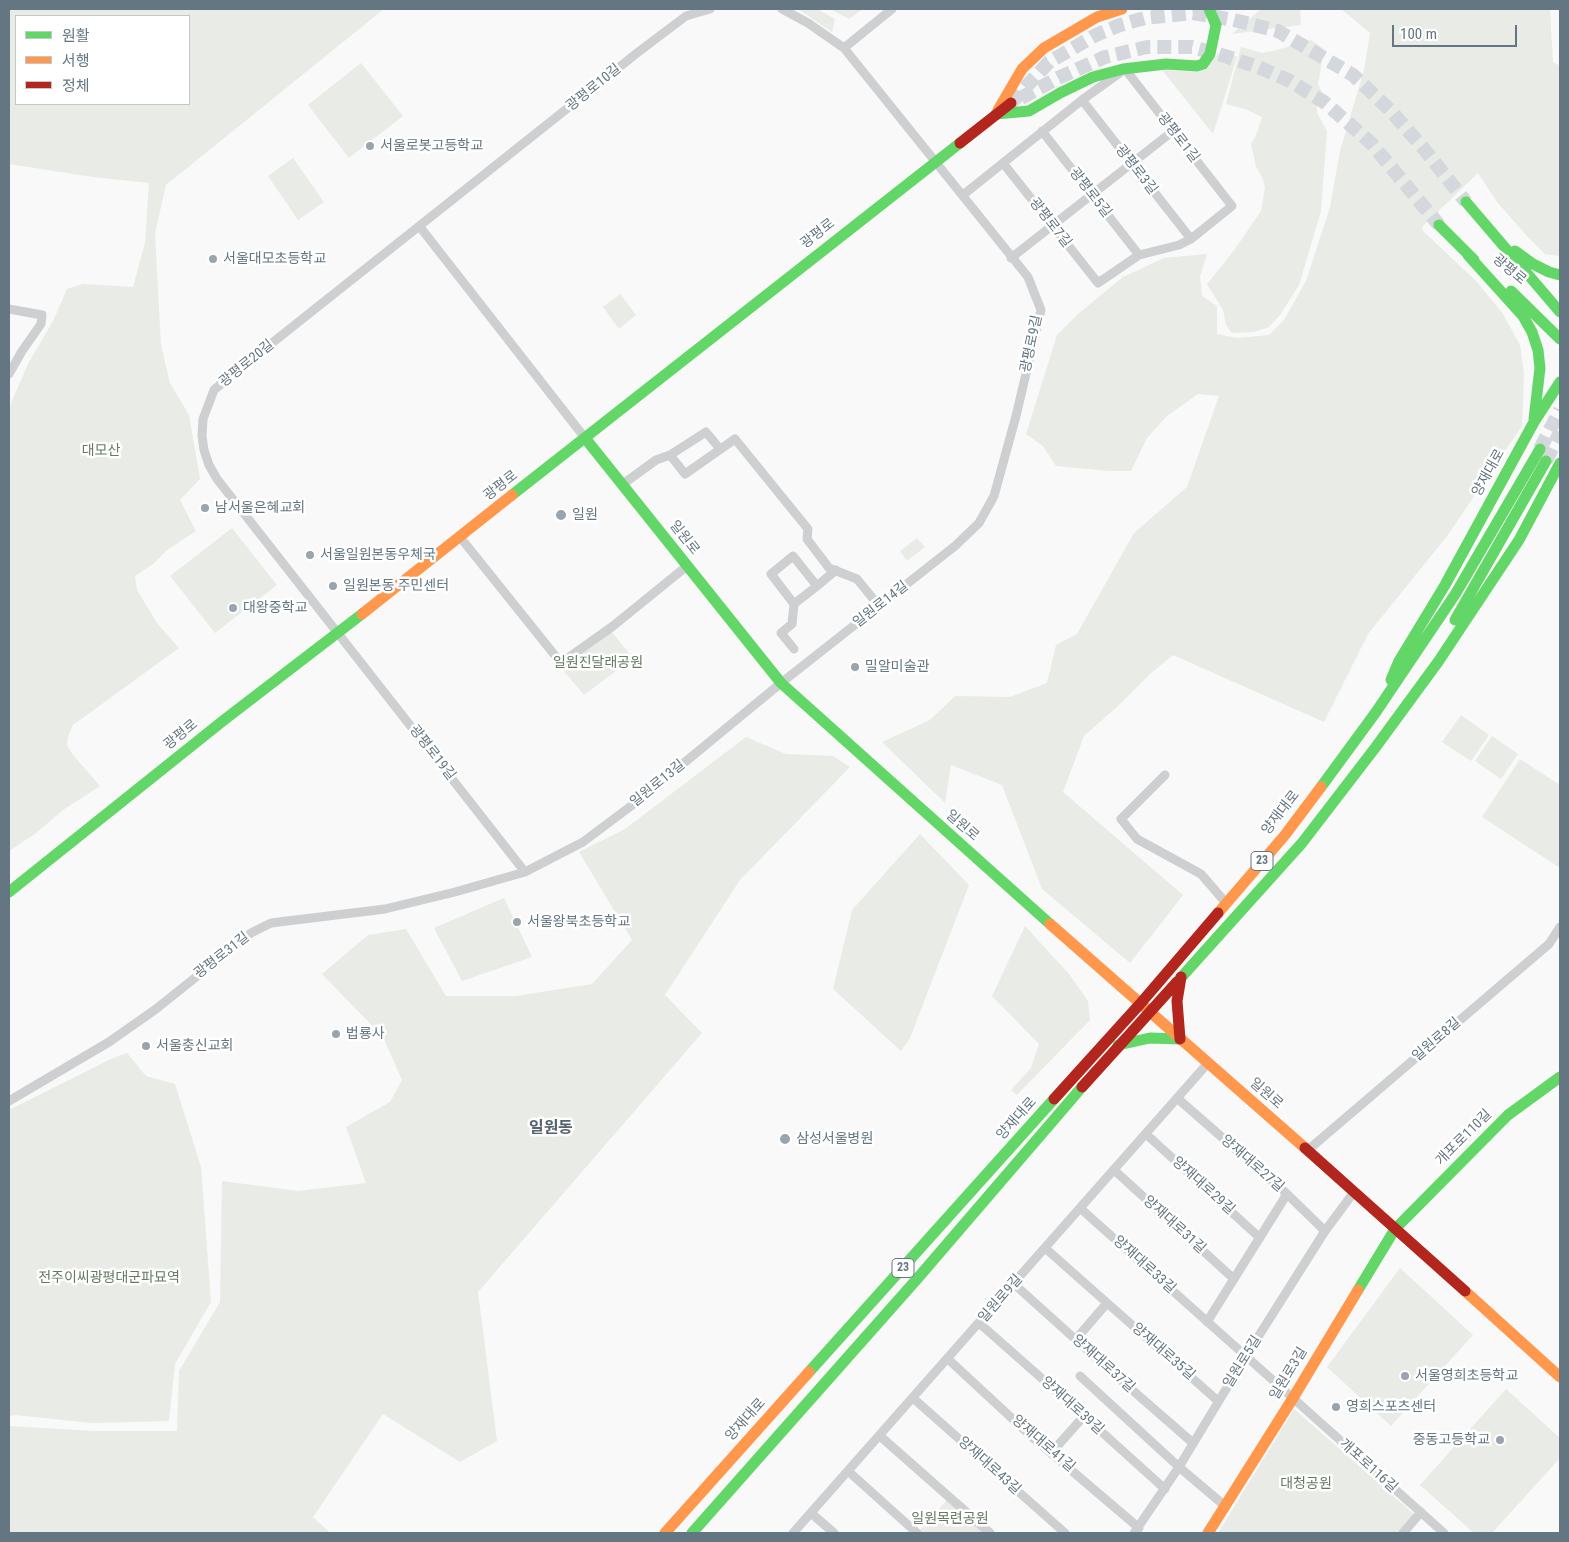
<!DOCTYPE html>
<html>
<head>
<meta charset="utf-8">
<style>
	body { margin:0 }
	#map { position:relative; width:1569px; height:1542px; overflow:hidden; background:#f9f9f9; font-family:"Roboto Condensed","Noto Sans KR",sans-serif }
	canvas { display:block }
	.frame { position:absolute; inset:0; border:10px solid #657683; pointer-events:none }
	.legend { position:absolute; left:15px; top:15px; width:175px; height:90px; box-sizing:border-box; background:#fff; border:1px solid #c1c8cd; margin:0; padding:6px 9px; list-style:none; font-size:15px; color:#657683 }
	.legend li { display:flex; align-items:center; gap:10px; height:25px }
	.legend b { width:25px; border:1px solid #c1c8cd }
	.scale { position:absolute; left:1392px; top:25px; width:125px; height:22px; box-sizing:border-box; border:2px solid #657683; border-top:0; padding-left:6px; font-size:15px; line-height:18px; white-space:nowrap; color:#657683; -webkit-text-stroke:4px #fff; paint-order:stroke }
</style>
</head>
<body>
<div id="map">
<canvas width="1569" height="1542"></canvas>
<div class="frame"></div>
<ul class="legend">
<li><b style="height:6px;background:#63d668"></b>원활</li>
<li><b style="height:6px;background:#ff974d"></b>서행</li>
<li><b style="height:6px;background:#b3261e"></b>정체</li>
</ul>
<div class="scale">100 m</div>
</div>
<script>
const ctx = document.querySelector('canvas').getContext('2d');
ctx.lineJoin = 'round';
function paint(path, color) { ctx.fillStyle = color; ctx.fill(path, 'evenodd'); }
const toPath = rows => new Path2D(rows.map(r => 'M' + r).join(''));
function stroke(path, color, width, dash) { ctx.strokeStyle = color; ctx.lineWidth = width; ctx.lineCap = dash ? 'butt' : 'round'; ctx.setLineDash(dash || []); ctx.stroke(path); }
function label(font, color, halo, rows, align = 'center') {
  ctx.font = font + ' "Roboto Condensed","Noto Sans KR",sans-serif'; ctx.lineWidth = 5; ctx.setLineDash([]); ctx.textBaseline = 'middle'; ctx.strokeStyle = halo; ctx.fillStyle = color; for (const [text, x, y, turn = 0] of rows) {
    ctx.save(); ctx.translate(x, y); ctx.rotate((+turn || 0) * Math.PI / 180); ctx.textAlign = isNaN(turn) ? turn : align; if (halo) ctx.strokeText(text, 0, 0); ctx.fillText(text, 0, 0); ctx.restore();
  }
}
paint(toPath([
	[9,9,384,9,166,185,155,233,161,345,170,383,189,415,200,479,180,500,196,531,167,550,153,564,135,576,137,590,157,623,179,648,73,725,68,736,67,746,73,755,100,786,63,810,36,833,9,851,9,413,11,403,28,364,54,319,67,289,83,284,133,287,145,243,149,183,93,177,9,164],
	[16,16,189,16,189,104,16,104],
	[798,9,817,9,835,19,832,32],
	[830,9,863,9,849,19],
	[1261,9,1300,9,1301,25,1232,34],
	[1341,9,1550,9,1553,62,1560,66,1560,256,1545,254,1526,235,1497,202,1478,173,1422,227,1423,231,1476,281,1503,314,1520,345,1524,373,1522,426,1447,536,1368,634,1324,722,1173,655,1151,673,1118,706,1084,736,1063,792,1183,895,1130,963,1042,889,1002,785,951,765,945,803,882,742,930,720,955,696,1010,697,1047,683,1056,645,1077,634,1134,533,1187,487,1219,396,1198,394,1167,416,1147,438,1131,471,1109,471,1056,466,1043,446,1026,434,1057,335,1078,314,1123,277,1164,258,1207,254,1200,276,1202,296,1217,306,1217,334,1237,338,1269,335,1284,320,1306,281,1330,207,1340,151,1364,70,1370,33],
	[1311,40,1324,49,1318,84,1323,94,1317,104,1317,113,1327,131,1321,211,1299,285,1280,315,1269,327,1254,332,1232,333,1226,325,1223,310,1207,284,1235,249,1261,211,1265,187,1262,177,1256,167,1251,144,1257,133,1262,117,1245,109,1226,104,1241,47,1262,53,1277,50],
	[1223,49,1237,57,1213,134,1162,70,1200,72],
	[361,63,403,116,349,158,308,105],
	[293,158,324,202,298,220,268,176],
	[620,294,636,315,619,329,603,307],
	[232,528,277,585,215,633,170,576],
	[917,538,925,547,907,561,900,551],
	[611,631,633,658,584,695,562,669],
	[1461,715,1489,735,1471,761,1442,742],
	[1492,736,1518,754,1501,779,1475,761],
	[746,737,786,754,833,756,850,767,740,880,665,995,702,1033,478,1292,497,1441,460,1462,383,1414,313,1517,330,1533,9,1533,9,1426,94,1431,177,1431,179,1371,220,1302,222,1181,298,1191,366,1183,346,1127,390,1102,402,1080,383,1037,322,974,368,935,406,929,446,996,516,996,592,984,632,940,579,852,625,829],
	[1520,759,1560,785,1560,868,1482,817],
	[920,834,969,885,910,1038,901,1051,833,989,852,910],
	[504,898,532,957,462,981,434,928],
	[1025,926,1069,974,1088,1001,1090,1020,1017,1095,1011,1090,1031,1068,1039,1044,992,996],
	[127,1053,146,1076,175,1084,201,1167,211,1302,175,1364,169,1421,92,1423,15,1415,9,1417,9,1110,111,1059],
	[1400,1268,1473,1335,1391,1426,1327,1367],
	[1506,1389,1560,1438,1560,1458,1492,1533,1474,1533,1420,1485],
	[1294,1409,1414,1514,1398,1533,1218,1533],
	[949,1498,988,1533,920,1533,918,1532]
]), '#e8ebe6');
stroke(toPath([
	[1021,98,1058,78,1105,57,1147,47,1192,47,1225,56,1258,67,1290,81,1324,102,1371,143,1439,225],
	[1011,103,1049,62,1096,35,1120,25,1145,18,1193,13,1234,20,1278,31,1353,75,1391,111,1424,149,1466,202],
	[1540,449,1560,410],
	[1546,461,1560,432]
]), '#d4d8dc', 14, [14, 7]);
stroke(toPath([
	[844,48,892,9],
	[1082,100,1191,239],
	[1042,131,1139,255],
	[963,195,1003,163,1082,100,1125,69,1232,206,1191,239,1179,245,1139,255,1098,283,1003,163],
	[420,227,585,438],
	[1011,258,1173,131],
	[9,309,42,315,41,324,22,351,9,374],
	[670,455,706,432,720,449],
	[623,484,656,460,670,455,685,474,735,439,808,529,807,539,829,568,857,579,879,606],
	[460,537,561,663,613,626,687,566],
	[817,586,793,556,771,574,794,604,817,586,836,570],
	[794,649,781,633,792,624,794,604],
	[1165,775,1121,819,1137,839,1201,874,1226,903],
	[525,872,217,479,209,465,204,450,202,436,203,419,214,390,228,378,637,53,686,16,710,9],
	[1177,1098,1287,1194,1325,1231],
	[9,1101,109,1042,156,1009,251,933,271,923,385,909,455,892,525,872,583,842,639,800,781,683,955,546,979,523,994,496,1016,416,1041,310,1028,277,844,48,808,23,782,9],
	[1146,1134,1260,1238],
	[1308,1150,1549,944,1560,927],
	[1114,1170,1234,1279],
	[1080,1208,1444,1533],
	[1045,1248,1218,1401],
	[1014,1284,1115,1375,1193,1443],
	[1207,1322,1287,1194],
	[979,1323,1064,1398,1165,1489],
	[1076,1339,1107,1303],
	[948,1359,1031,1436,1139,1528],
	[1080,1376,1179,1467,1225,1506],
	[913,1398,1065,1533],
	[880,1436,990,1533],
	[1052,1452,1084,1416],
	[848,1471,917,1533],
	[811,1513,834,1533],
	[793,1533,1208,1063],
	[1134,1533,1179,1467,1246,1356,1325,1231,1354,1192],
	[1403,1533,1421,1512]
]), '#cecfd0', 9);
stroke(toPath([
	[996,114,1029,111,1060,93,1093,77,1123,69,1166,64,1197,66,1203,64,1210,54,1216,25,1209,9],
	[1466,202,1560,312],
	[1439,225,1474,260],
	[1515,251,1533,264,1549,272,1560,275],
	[1468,255,1523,316,1532,332,1538,350,1540,368,1534,419],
	[1511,291,1560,339],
	[585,438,781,683,1050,924],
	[512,495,960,143],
	[1455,620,1546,461],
	[1391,680,1399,661,1445,585,1534,422,1560,382],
	[1321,787,1376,712,1456,593,1540,449],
	[9,892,224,720,362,614],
	[1177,982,1302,843,1375,748,1438,662,1519,540,1560,463],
	[1118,1045,1150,1038,1180,1039],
	[1358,1290,1395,1229,1508,1115,1560,1077],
	[809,1372,1054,1099],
	[692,1533,917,1279,1082,1087]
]), '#63d668', 11);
stroke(toPath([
	[998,110,1022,69,1044,48,1097,17,1122,9],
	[362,614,512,495],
	[1218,913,1285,835,1321,787],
	[1050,924,1305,1148],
	[1465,1291,1560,1377],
	[665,1533,809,1372],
	[1208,1533,1293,1398,1358,1290]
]), '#ff974d', 11);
stroke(toPath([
	[960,143,1011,103],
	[1180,1039,1177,1001,1181,977],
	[1082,1087,1177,982],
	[1054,1099,1140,1004,1218,913],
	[1305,1148,1465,1291]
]), '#b3261e', 11);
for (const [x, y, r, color] of [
	[370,146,5,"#99a4ac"],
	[213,259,5,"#99a4ac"],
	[205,508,5,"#99a4ac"],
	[561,515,6,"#99a4ac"],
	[310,555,5,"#99a4ac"],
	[333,586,5,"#99a4ac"],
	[233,608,5,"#99a4ac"],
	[855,667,5,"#99a4ac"],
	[517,922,5,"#99a4ac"],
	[336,1034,5,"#99a4ac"],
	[146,1046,5,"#99a4ac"],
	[785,1139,6,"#99a4ac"],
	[1405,1376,5,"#99a4ac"],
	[1336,1407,5,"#99a4ac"],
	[1500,1440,5,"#99a4ac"]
]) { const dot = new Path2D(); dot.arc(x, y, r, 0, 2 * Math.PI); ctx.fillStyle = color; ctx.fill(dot); stroke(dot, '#fff', 2); }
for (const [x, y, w] of [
	[1262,861,22],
	[903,1268,22]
]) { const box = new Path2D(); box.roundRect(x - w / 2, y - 9.5, w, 19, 4); ctx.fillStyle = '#fff'; ctx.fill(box); stroke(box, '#657683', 1); }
label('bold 12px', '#657683', null, [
	["23",1262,861],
	["23",903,1268]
]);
label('14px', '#657683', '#fff', [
	["광평로10길",594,88,-39],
	["광평로1길",1178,138,52],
	["광평로3길",1136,170,52],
	["광평로5길",1090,193,52],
	["광평로7길",1050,223,52],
	["광평로",818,234,-38],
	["광평로",1509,270,40],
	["광평로9길",1032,344,-78],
	["광평로20길",247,364,-39],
	["양재대로",1489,473,-61],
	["광평로",501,486,-38],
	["일원로",684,538,52],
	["일원로14길",881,605,-38],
	["광평로",181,735,-39],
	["광평로19길",432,753,52],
	["일원로13길",658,784,-39],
	["양재대로",1281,813,-52],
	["일원로",962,826,41],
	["광평로31길",222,956,-38],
	["일원로8길",1437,1040,-41],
	["일원로",1266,1094,41],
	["양재대로",1017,1119,-48],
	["개포로110길",1464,1138,-45],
	["양재대로27길",1252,1164,41],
	["양재대로29길",1203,1186,42],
	["양재대로31길",1174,1225,42],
	["양재대로33길",1144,1265,42],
	["일원로9길",1001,1299,-49],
	["양재대로35길",1163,1352,41],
	["일원로5길",1243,1362,-58],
	["양재대로37길",1103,1364,42],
	["일원로3길",1289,1374,-59],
	["양재대로39길",1072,1406,42],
	["양재대로",746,1420,-48],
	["양재대로41길",1043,1444,41],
	["양재대로43길",989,1466,42],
	["개포로116길",1368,1466,42]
]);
label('14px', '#657683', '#fff', [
	["서울로봇고등학교",380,146],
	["서울대모초등학교",223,259],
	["남서울은혜교회",215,508],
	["일원",572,515],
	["서울일원본동우체국",320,555],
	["일원본동 주민센터",343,586],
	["대왕중학교",243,608],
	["밀알미술관",865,667],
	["서울왕북초등학교",527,922],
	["법룡사",346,1034],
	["서울충신교회",156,1046],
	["삼성서울병원",796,1139],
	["서울영희초등학교",1415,1376],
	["영희스포츠센터",1346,1407],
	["중동고등학교",1490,1440,"right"]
], 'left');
label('14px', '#687a64', '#fff', [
	["대모산",101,451],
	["일원진달래공원",598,663],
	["전주이씨광평대군파묘역",109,1278],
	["대청공원",1306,1484],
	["일원목련공원",950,1519]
]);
label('bold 16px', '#57646e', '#fff', [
	["일원동",551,1129]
]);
</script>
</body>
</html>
